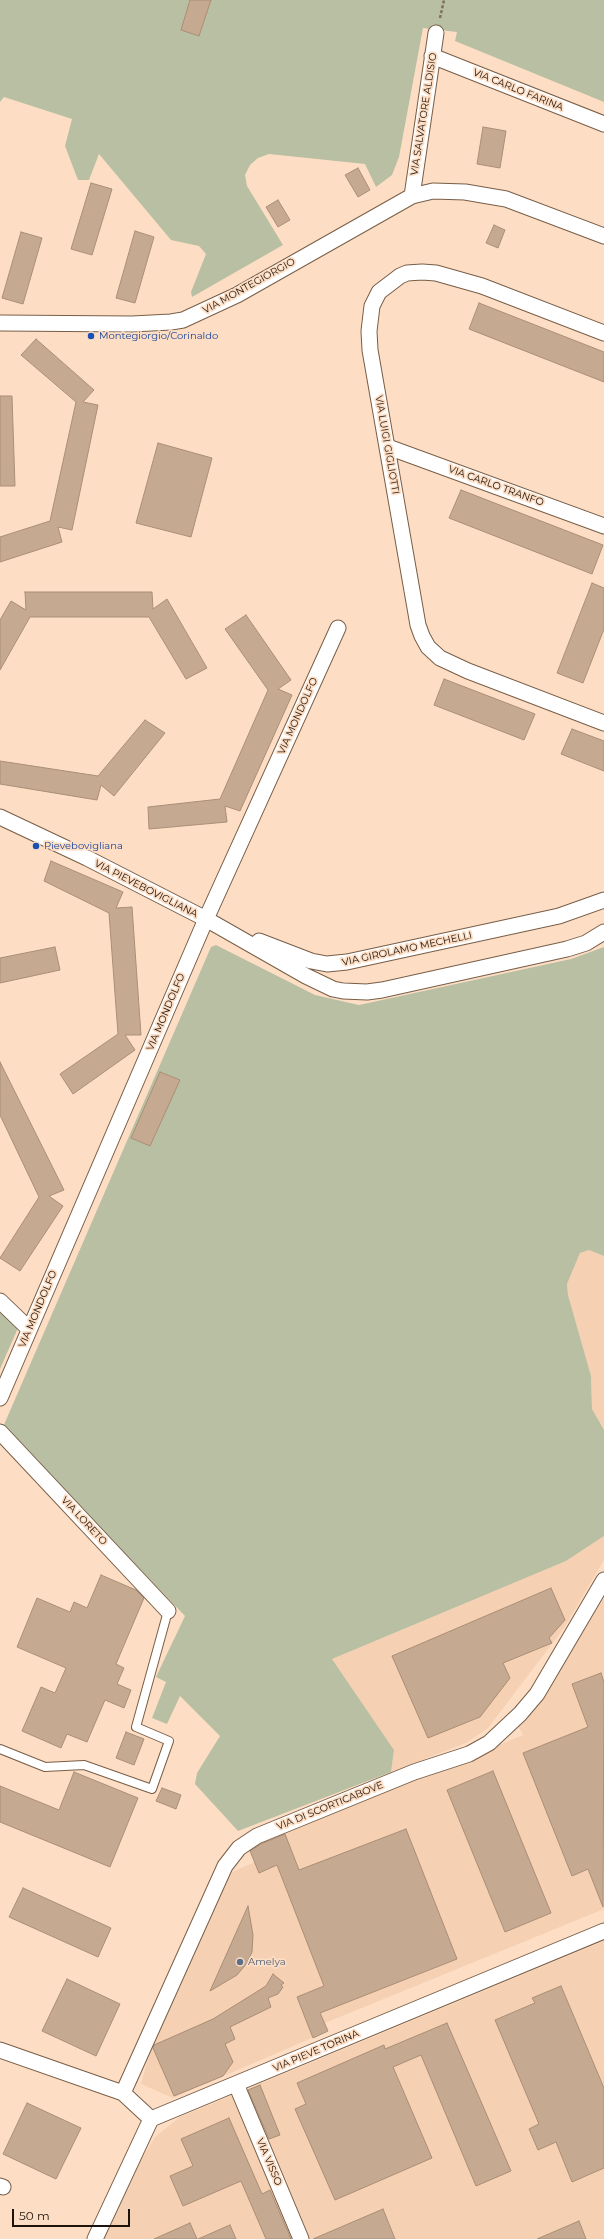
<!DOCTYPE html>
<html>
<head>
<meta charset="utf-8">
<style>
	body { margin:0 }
	#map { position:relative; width:604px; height:2239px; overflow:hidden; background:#fddec5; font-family:Montserrat,sans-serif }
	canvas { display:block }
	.scale { position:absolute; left:12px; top:2209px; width:118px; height:18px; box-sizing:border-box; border:2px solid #1d130a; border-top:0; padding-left:5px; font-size:12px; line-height:14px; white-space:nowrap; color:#1d130a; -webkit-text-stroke:3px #fddec5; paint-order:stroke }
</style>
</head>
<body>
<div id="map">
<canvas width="604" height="2239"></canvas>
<div class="scale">50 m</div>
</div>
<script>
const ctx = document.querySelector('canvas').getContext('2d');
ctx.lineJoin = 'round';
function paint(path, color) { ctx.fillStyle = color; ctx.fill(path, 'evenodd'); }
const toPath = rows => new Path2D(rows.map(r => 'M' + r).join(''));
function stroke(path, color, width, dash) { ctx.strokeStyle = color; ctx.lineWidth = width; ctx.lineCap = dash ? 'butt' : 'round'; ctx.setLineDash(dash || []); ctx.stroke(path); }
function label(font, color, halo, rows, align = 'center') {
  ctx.font = font + ' Montserrat,sans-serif'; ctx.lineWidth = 3.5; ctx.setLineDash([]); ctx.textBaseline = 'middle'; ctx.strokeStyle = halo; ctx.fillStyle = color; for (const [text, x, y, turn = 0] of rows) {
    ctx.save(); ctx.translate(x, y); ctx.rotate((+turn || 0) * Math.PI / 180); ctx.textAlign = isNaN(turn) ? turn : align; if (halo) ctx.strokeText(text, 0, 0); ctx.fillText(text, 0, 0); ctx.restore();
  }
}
paint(toPath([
	[589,1250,604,1256,604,1430,592,1409,591,1376,568,1295,567,1284,580,1253],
	[604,1536,604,1560,564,1628,488,1728,466,1743,391,1772,394,1750,332,1659,566,1561],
	[604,1598,604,1909,325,2023,328,2031,173,2098,141,2084,151,2047,227,1874,255,1862,249,1849,523,1735,517,1724,554,1680],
	[604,1941,604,2239,104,2239,141,2160,155,2137,180,2117]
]), '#f5d0b2');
paint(toPath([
	[0,0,604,0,604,102,455,41,457,32,423,28,399,157,392,175,376,187,365,164,269,154,258,158,250,165,245,175,247,186,283,245,192,297,191,292,206,254,199,246,171,240,99,154,89,180,78,180,65,146,72,119,4,97,0,102],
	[216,945,315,995,359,1005,571,959,604,947,604,1256,589,1250,580,1253,567,1284,568,1295,591,1376,592,1409,604,1430,604,1536,566,1561,332,1659,394,1750,391,1772,238,1831,195,1784,197,1773,220,1736,180,1696,167,1724,152,1718,166,1682,156,1677,185,1616,3,1427,211,947],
	[0,1310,18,1328,0,1369]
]), '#b9bfa2');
const building = toPath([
	[190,0,211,0,199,36,181,30,190,0],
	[483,127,506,131,500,168,477,164,483,127],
	[358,168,370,190,358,197,345,175,358,168],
	[91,183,112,189,92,255,71,249,91,183],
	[278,200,290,220,278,227,266,207,278,200],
	[494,225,505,230,498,248,486,243,494,225],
	[135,231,154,237,135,303,116,298,135,231],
	[21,232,42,238,23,304,2,298,21,232],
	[479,303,604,352,604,382,469,329,479,303],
	[36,339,94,390,83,402,98,405,72,530,58,527,62,542,0,562,0,537,50,521,76,402,21,355,36,339],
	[0,396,12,396,15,486,0,486,0,396],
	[158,443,212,458,191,537,136,523,158,443],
	[461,490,603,545,592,574,449,518,461,490],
	[592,583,604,588,604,629,583,683,557,673,592,583],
	[25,592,152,592,153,609,167,599,207,668,186,679,149,617,30,617,0,670,0,620,11,601,26,610,25,592],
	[246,615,291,680,278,689,292,695,240,811,225,806,227,822,149,829,148,807,220,799,268,690,225,629,246,615],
	[444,679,535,714,524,740,434,705,444,679],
	[145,720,165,733,114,796,101,785,97,800,0,784,0,761,98,776,145,720],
	[572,729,604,741,604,771,561,754,572,729],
	[51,861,123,892,116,908,132,907,141,1035,125,1035,135,1050,73,1094,60,1074,118,1034,109,913,44,881,51,861],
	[55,947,60,970,0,983,0,958,55,947],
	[0,1062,64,1190,49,1196,63,1206,20,1271,0,1258,39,1197,0,1115,0,1062],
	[160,1072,180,1080,150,1146,131,1138,160,1072],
	[101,1575,136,1590,144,1598,116,1664,124,1668,117,1684,131,1690,124,1708,105,1700,87,1742,67,1734,61,1748,22,1731,41,1687,55,1693,66,1668,17,1647,37,1598,70,1612,74,1602,87,1608,101,1575],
	[551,1588,565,1620,549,1638,552,1643,503,1663,510,1678,480,1717,428,1738,392,1656,551,1588],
	[601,1673,604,1682,603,1907,588,1869,572,1876,523,1753,588,1727,572,1684,601,1673],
	[126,1732,144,1739,134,1765,116,1758,126,1732],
	[493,1771,551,1913,505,1932,447,1790,493,1771],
	[74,1772,138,1798,110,1867,0,1822,0,1786,59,1810,74,1772],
	[162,1788,181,1795,176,1809,156,1801,162,1788],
	[406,1829,457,1959,320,2013,328,2031,313,2038,297,1997,324,1986,277,1865,259,1873,250,1851,261,1844,285,1834,299,1870,406,1829],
	[23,1888,111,1928,98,1957,9,1917,23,1888],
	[248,1906,253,1935,252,1952,247,1963,237,1975,210,1991,248,1906],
	[273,1974,284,1983,281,1985,283,1987,278,1994,268,1998,271,2007,230,2027,235,2039,225,2044,233,2062,223,2076,174,2096,153,2048,154,2045,213,2019,266,1986,273,1974],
	[67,1979,120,2004,96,2056,42,2031,67,1979],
	[561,1986,604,2088,604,2168,572,2182,556,2142,538,2150,529,2129,539,2124,495,2020,535,2003,532,1998,561,1986],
	[447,2023,511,2171,476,2186,421,2055,393,2067,432,2158,335,2200,295,2109,306,2104,297,2083,384,2045,385,2049,447,2023],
	[260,2085,280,2135,269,2139,248,2090,260,2085],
	[27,2103,81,2128,56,2179,3,2154,27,2103],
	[229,2118,262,2194,270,2190,291,2239,266,2239,241,2181,183,2206,170,2176,193,2166,181,2139,229,2118],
	[383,2209,395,2239,313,2239,383,2209],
	[579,2221,586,2239,537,2239,579,2221],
	[190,2223,197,2239,154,2239,190,2223],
	[230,2225,236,2239,198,2239,230,2225]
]);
paint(building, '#c6a991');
stroke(building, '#ab8e76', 1);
const service = toPath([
	[0,1749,45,1767,84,1765,152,1789,169,1741,136,1727,168,1611]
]);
const minor = toPath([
	[432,56,604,124],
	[412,196,436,33],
	[0,323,132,324,171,322,183,320,237,295,412,196,433,191,465,192,506,199,604,236],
	[604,333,482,286,436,273,422,272,407,273,400,276,379,292,372,306,369,331,370,350,418,625,422,636,428,647,440,658,468,671,604,723],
	[388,447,604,526],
	[0,817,87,858,206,919,306,976,333,989,343,991,367,992,382,990,567,949,586,943,604,932],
	[259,941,311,961,327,964,347,962,559,916,604,900],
	[0,1301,29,1329],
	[0,1398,206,919,338,628],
	[0,1432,168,1611],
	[0,2050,123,2093,151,2119],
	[236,2084,301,2239],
	[123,2093,225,1866,239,1848,257,1836,414,1772,469,1754,489,1743,520,1714,537,1694,604,1580],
	[0,2186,3,2187],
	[95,2239,151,2119,604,1931]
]);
stroke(service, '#785e47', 10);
stroke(minor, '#785e47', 17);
stroke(toPath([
	[440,18,444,0]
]), '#826f5e', 2.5, [3, 2]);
stroke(service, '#fff', 8);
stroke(minor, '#fff', 15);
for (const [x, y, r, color] of [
	[91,336,4,"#1a4fb4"],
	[36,846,4,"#1a4fb4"],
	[240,1962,4,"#5c6f8a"]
]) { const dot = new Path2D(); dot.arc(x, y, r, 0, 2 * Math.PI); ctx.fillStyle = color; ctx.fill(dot); stroke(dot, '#fddec5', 1.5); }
label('10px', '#1d130a', '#fddec5', [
	["VIA CARLO FARINA",518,90,22],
	["VIA SALVATORE ALDISIO",424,114,-81],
	["VIA MONTEGIORGIO",249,286,-29],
	["VIA LUIGI GIGLIOTTI",387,445,80],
	["VIA CARLO TRANFO",496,486,20],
	["VIA MONDOLFO",298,716,-66],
	["VIA PIEVEBOVIGLIANA",146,889,27],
	["VIA GIROLAMO MECHELLI",407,949,-12],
	["VIA MONDOLFO",166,1012,-67],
	["VIA MONDOLFO",38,1309,-67],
	["VIA LORETO",84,1521,47],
	["VIA DI SCORTICABOVE",330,1806,-22],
	["VIA PIEVE TORINA",316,2051,-23],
	["VIA VISSO",269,2162,67]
]);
label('10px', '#164399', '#fddec5', [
	["Montegiorgio/Corinaldo",99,336],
	["Pievebovigliana",44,846]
], 'left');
label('10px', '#4e5e75', '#fddec5', [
	["Amelya",248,1962]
], 'left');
</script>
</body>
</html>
